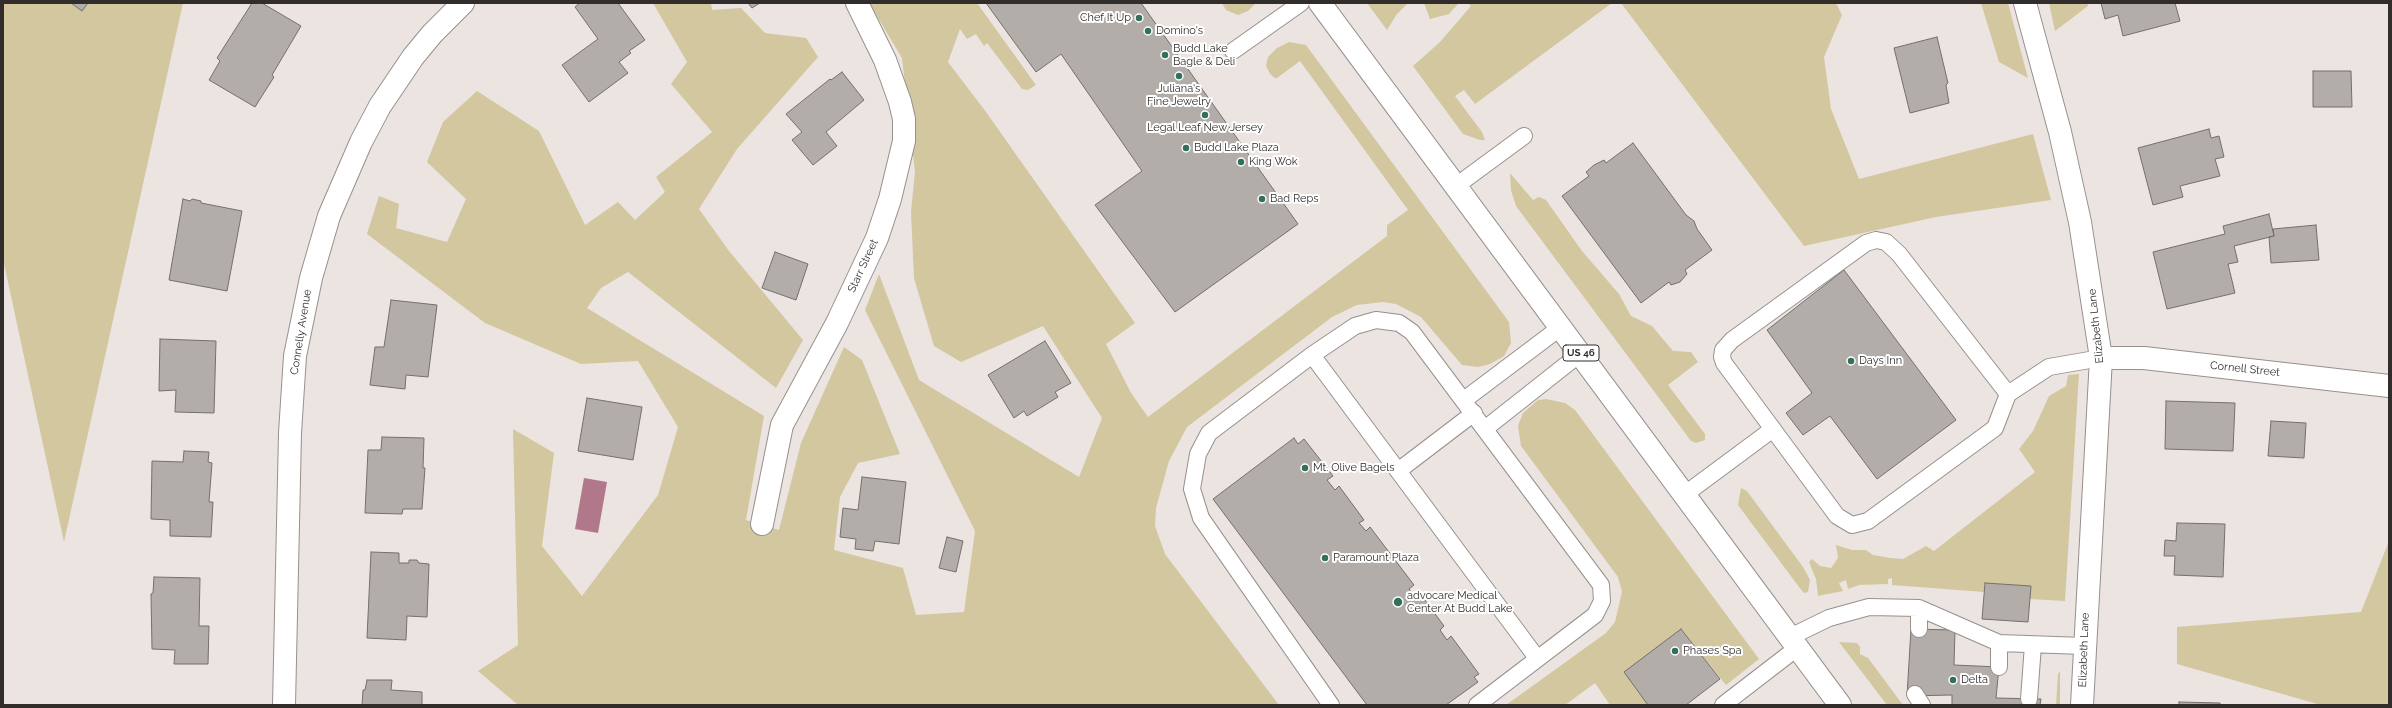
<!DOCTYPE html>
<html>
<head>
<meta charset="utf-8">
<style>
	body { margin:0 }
	#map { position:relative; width:2392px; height:708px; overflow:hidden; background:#ece4e1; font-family:Raleway,sans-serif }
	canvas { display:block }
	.frame { position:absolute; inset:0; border:4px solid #302d2b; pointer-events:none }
</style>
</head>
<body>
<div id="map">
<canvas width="2392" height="708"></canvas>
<div class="frame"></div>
</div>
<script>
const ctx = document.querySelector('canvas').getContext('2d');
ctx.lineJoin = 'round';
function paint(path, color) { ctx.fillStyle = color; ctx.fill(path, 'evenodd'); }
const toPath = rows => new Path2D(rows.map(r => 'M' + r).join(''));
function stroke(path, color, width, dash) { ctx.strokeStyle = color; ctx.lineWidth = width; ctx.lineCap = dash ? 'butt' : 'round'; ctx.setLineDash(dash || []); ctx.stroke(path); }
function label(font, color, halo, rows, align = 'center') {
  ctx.font = font + ' Raleway,sans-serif'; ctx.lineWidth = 4; ctx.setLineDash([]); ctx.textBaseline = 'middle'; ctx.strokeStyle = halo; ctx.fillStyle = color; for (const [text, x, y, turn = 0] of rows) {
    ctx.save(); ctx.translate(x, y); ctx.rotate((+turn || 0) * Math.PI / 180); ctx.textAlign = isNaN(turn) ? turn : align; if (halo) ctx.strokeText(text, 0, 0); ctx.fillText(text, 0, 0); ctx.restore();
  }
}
paint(toPath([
	[3,3,183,3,64,542,3,259],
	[653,3,711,3,712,10,741,8,765,33,806,38,818,57,737,149,699,209,729,251,803,340,776,388,628,272,601,288,587,308,764,416,746,520,779,530,801,443,844,347,862,360,900,454,858,463,840,497,834,550,903,568,916,615,964,612,975,531,865,310,879,274,919,380,1079,477,1102,418,1043,326,961,362,934,346,914,278,911,212,915,172,902,58,869,3,977,3,1036,85,1028,90,1022,89,987,43,984,46,976,34,967,39,960,29,948,62,986,112,1135,323,1106,344,1131,393,1148,417,1387,236,1387,225,1408,210,1300,61,1277,78,1275,78,1270,74,1266,66,1268,57,1277,48,1289,42,1306,45,1509,322,1511,343,1504,356,1490,364,1478,367,1462,365,1421,317,1396,304,1383,302,1357,305,1332,317,1187,427,1169,461,1156,508,1155,526,1165,554,1279,705,518,705,478,671,518,645,513,429,554,453,542,546,582,596,658,495,678,427,638,361,581,364,485,323,367,234,379,196,399,204,396,228,447,242,466,199,427,162,443,122,477,91,539,131,585,225,618,202,635,220,665,192,656,177,712,132,671,84,687,62],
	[1222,3,1256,3,1248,11,1238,15,1226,10],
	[1367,3,1408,3,1397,14,1387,30],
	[1424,3,1459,3,1449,14,1430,19],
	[1468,3,1612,3,1475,104,1464,90,1455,96,1482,132,1485,140,1480,140,1463,134,1413,66,1440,42,1471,6],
	[1621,3,1836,3,1842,15,1824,57,1831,109,1859,179,2033,134,2051,200,1936,217,1804,246],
	[1981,3,2008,3,2028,78,1999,62],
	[2049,3,2088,3,2088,6,2055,31],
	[1510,173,1533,200,1539,197,1546,200,1582,251,1619,294,1631,316,1652,326,1673,351,1691,352,1698,362,1668,385,1705,434,1705,440,1696,443,1691,441,1516,206,1511,190],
	[2079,374,2065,601,2030,599,2030,586,1985,583,1984,592,1892,585,1892,578,1888,579,1888,584,1859,585,1848,589,1846,580,1839,583,1843,591,1818,596,1816,579,1809,562,1812,559,1820,566,1831,568,1838,558,1836,545,1852,550,1866,550,1873,555,1890,558,1903,559,1926,546,1934,551,2035,472,2019,449,2033,431,2049,396,2066,386,2068,375],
	[1546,399,1565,403,1575,410,1759,659,1726,685,1681,629,1648,705,1610,705,1595,683,1565,705,1506,705,1606,633,1615,622,1622,592,1618,577,1521,446,1518,426,1523,413,1538,400],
	[1741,488,1747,491,1803,567,1810,580,1808,592,1804,593,1799,587,1738,505],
	[2389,541,2389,705,2321,705,2177,664,2177,627,2361,612],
	[1839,642,1857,643,1860,647,1860,654,1868,658,1903,705,1887,705],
	[2060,671,2060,705,2056,705,2058,674]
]), '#d2c79f');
paint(toPath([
	[584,478,607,482,598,533,575,529]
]), '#b1788c');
const building = toPath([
	[71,3,88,3,82,11,71,3],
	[252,3,262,3,301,26,272,75,274,77,255,107,209,80,220,61,217,58,252,3],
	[580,3,618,3,645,40,629,51,631,53,619,62,628,73,589,102,562,65,598,39,575,7,580,3],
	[748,3,760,3,752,8,748,3],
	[986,3,1141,3,1298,224,1175,312,1095,205,1142,171,1061,54,1036,72,986,3],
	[2101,3,2175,3,2180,21,2123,36,2118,15,2105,19,2101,3],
	[1937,37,1948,83,1946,85,1949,103,1910,113,1894,48,1937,37],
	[2313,71,2351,71,2352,107,2313,107,2313,71],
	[842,72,864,100,826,132,837,146,813,165,792,140,802,132,786,114,830,79,831,80,842,72],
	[2209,129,2211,138,2219,136,2224,157,2215,159,2220,176,2180,186,2183,197,2153,205,2138,148,2209,129],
	[1633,143,1686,215,1694,221,1697,229,1712,250,1685,270,1687,274,1680,282,1671,285,1669,282,1641,303,1562,196,1589,176,1586,172,1594,165,1604,160,1606,163,1633,143],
	[183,199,190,201,192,199,201,201,201,203,242,211,227,291,169,280,183,199],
	[2269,214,2274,236,2234,246,2238,262,2228,264,2235,293,2167,309,2153,252,2225,234,2223,226,2269,214],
	[2316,225,2319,260,2271,263,2269,237,2274,236,2273,229,2316,225],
	[775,252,808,264,796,300,762,288,775,252],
	[1844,270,1956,420,1877,479,1830,416,1803,435,1786,413,1812,393,1767,330,1844,270],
	[391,300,437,305,428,377,406,375,405,389,370,385,375,347,384,347,391,300],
	[160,339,216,341,214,413,175,412,176,390,159,391,160,339],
	[1045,341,1071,383,1055,392,1058,397,1027,416,1024,411,1014,418,988,375,1045,341],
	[587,398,642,407,633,460,578,451,587,398],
	[2166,401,2235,403,2233,451,2165,449,2166,401],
	[2271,421,2306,423,2304,458,2268,456,2271,421],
	[382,437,424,438,423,468,425,468,422,509,403,509,402,514,365,513,368,450,381,450,382,437],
	[1294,438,1298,444,1304,439,1333,476,1327,480,1335,490,1339,486,1364,520,1359,523,1366,531,1370,527,1414,585,1409,589,1414,596,1419,592,1444,626,1440,630,1447,640,1451,636,1479,674,1474,677,1478,682,1446,705,1367,705,1213,499,1294,438],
	[184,451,209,452,208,462,212,463,209,502,213,502,211,537,170,536,170,520,151,519,152,461,183,462,184,451],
	[862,477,906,482,899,544,875,541,873,551,855,549,856,539,840,537,843,508,858,510,862,477],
	[2177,523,2225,524,2223,577,2174,575,2175,556,2164,556,2165,540,2176,541,2177,523],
	[947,537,963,541,956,572,939,568,947,537],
	[371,552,399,553,399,563,409,563,409,560,417,560,419,563,429,564,427,617,407,616,406,640,367,638,371,552],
	[154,577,200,578,199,626,209,626,208,664,174,664,175,650,152,649,151,594,153,593,154,577],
	[1985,583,2031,586,2028,622,1982,619,1985,583],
	[1681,629,1720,679,1686,705,1648,705,1624,672,1681,629],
	[1911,629,1955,630,1954,665,1999,667,1996,698,2041,699,2040,705,1952,705,1952,695,1907,696,1911,629],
	[367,680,392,680,391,690,422,692,422,705,362,705,363,690,365,690,367,680],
	[2179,702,2220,703,2220,705,2179,705,2179,702]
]);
paint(building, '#b2ada8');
stroke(building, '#746f6a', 1);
const service = toPath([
	[1233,51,1301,3],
	[1456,186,1524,136],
	[1876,240,1886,242,1899,254,2008,394,1995,428,1868,521,1852,525,1837,516,1724,363,1722,357,1723,350,1732,340,1866,243,1876,240],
	[1312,355,1537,658],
	[2008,394,2049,367,2101,358],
	[1464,400,1561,327],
	[1486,428,1581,353],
	[1398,471,1474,413],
	[1684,495,1773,429],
	[1919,629,1919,608],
	[1790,637,1829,618,1869,607,1919,608,1999,643,2084,646],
	[1999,667,1999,643],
	[1915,694,1922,705],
	[2029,699,2033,645],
	[1331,705,1201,518,1192,489,1198,454,1209,433,1312,355,1355,326,1376,320,1399,323,1412,332,1601,585,1602,601,1595,615,1477,705],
	[1723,705,1797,648]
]);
const minor = toPath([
	[2025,3,2060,132,2080,222,2101,358,2082,705],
	[2101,358,2144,358,2389,386],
	[762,524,782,425,837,323,877,238,890,199,904,141,904,119,900,102,885,60,857,3],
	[284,705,290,433,295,356,311,278,329,216,361,142,380,106,413,57,432,34,463,3]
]);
const primary = toPath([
	[1320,3,1840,705]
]);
stroke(service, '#97908d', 18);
stroke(minor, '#97908d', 24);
stroke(primary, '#97908d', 24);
stroke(service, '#fff', 16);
stroke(minor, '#fff', 22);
stroke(primary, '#fff', 22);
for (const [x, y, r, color] of [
	[1139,18,4,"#33705b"],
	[1148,31,4,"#33705b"],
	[1165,55,4,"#33705b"],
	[1179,76,4,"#33705b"],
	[1205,115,4,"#33705b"],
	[1186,148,4,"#33705b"],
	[1241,162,4,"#33705b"],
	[1262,199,4,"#33705b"],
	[1851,361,4,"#33705b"],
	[1305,468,4,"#33705b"],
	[1325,558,4,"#33705b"],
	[1398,602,5,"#33705b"],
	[1675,651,4,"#33705b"],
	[1953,680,4,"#33705b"]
]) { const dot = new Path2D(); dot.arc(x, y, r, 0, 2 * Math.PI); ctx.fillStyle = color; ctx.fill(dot); stroke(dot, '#fff', 1.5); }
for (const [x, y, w] of [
	[1581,353,36]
]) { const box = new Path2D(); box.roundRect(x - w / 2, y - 8, w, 16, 3); ctx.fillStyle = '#fff'; ctx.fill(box); stroke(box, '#302d2b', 1); }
label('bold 10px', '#302d2b', null, [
	["US 46",1581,353]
]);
label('11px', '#302d2b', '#fff', [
	["Chef It Up",1131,18,"right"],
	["Domino's",1156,31],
	["Budd Lake",1173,49],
	["Bagle & Deli",1173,62],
	["Juliana's",1179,89,"center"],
	["Fine Jewelry",1179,102,"center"],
	["Legal Leaf New Jersey",1205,128,"center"],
	["Budd Lake Plaza",1194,148],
	["King Wok",1249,162],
	["Bad Reps",1270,199],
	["Days Inn",1859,361],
	["Mt. Olive Bagels",1313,468],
	["Paramount Plaza",1333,558],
	["advocare Medical",1407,596],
	["Center At Budd Lake",1407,609],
	["Phases Spa",1683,651],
	["Delta",1961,680]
], 'left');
label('11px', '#302d2b', '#fff', [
	["Starr Street",863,266,-65],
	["Elizabeth Lane",2096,326,-96],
	["Connelly Avenue",301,332,-81],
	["Cornell Street",2245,369,6],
	["Elizabeth Lane",2084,650,-88]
]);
</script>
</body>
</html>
